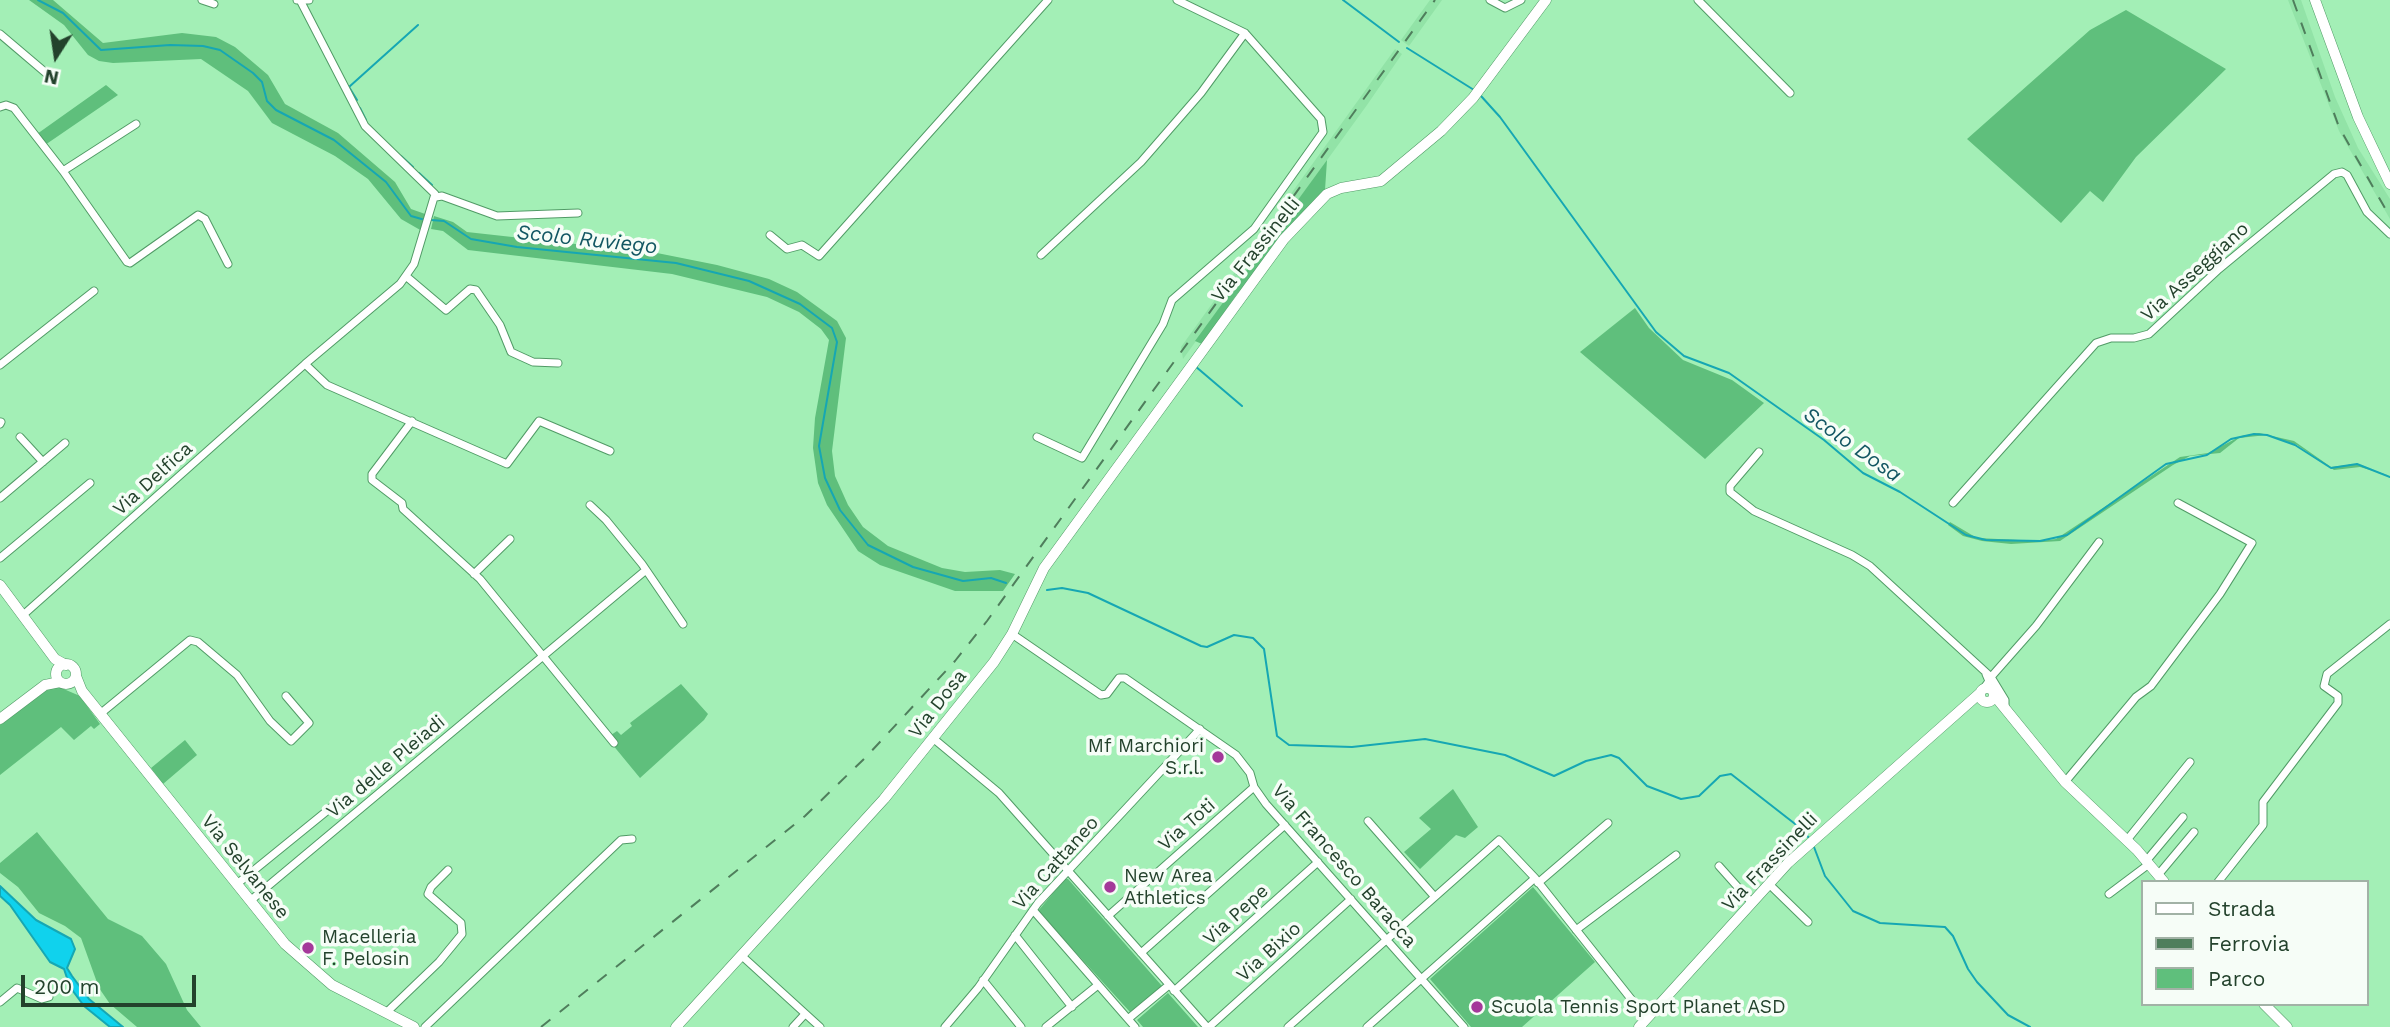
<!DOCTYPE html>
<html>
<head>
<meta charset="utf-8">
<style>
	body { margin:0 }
	#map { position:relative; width:2390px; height:1027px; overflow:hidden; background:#a3efb6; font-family:"Work Sans",sans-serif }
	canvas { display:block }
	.legend { position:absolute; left:2141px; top:880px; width:228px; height:126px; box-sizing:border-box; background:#f6fdf7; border:2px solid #a2b2a6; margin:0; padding:9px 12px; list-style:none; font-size:21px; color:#23422c }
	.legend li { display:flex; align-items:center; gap:14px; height:35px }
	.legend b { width:35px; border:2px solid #a2b2a6 }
	.north { position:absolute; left:21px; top:21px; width:70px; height:70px; -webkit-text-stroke:5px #f6fdf7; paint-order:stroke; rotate:192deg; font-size:19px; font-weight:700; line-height:28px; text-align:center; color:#23422c }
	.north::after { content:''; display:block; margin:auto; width:24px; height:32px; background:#23422c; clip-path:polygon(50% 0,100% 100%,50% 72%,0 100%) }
	.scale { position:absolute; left:21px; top:975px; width:175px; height:32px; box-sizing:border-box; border:4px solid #23422c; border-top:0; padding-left:9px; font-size:21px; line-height:24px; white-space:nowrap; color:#23422c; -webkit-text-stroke:5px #f6fdf7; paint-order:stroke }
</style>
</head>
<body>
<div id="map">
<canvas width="2390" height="1027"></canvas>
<ul class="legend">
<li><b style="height:9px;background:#fff"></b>Strada</li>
<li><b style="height:9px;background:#4f7e5c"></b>Ferrovia</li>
<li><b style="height:19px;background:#5fbf7c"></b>Parco</li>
</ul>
<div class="north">N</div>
<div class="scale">200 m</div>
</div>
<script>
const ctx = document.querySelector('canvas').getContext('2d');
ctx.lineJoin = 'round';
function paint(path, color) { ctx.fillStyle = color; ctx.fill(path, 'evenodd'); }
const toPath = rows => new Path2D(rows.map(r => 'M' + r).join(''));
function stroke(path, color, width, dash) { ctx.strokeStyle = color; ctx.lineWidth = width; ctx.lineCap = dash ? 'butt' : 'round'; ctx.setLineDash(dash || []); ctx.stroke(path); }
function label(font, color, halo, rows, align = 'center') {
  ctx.font = font + ' "Work Sans",sans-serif'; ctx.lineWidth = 7; ctx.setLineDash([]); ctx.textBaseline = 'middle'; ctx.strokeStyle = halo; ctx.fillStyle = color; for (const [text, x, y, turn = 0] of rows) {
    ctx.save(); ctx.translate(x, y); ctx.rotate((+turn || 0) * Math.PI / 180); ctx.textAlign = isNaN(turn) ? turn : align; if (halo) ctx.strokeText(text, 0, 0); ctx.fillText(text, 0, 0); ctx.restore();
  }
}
paint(toPath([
	[1430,0,1442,0,1409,46,1401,40],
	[2288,0,2301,0,2335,97,2358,148,2390,199,2390,219,2339,131],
	[1395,49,1402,54,1367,105,1183,359,1181,347]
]), '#92e3a7');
paint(toPath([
	[29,0,53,0,103,43,182,33,216,37,235,47,268,75,285,104,338,133,395,182,411,209,428,215,422,231,401,219,368,179,335,156,272,123,248,91,201,59,113,63,99,61,88,55,64,25],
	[2126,10,2226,69,2136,157,2103,202,2090,191,2061,223,1967,139,2090,30],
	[106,85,118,95,45,145,37,134],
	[1327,160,1325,190,1237,294,1202,344,1195,341],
	[434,216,453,222,467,232,657,253,717,265,769,279,797,292,837,321,846,338,832,451,835,476,848,505,863,527,888,546,942,568,965,572,1000,570,1015,574,1003,591,955,591,880,565,858,551,827,505,818,483,813,448,815,418,829,340,821,329,799,312,767,297,672,274,468,250,443,231,431,229],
	[1635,308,1649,328,1683,360,1732,380,1764,403,1705,459,1580,352],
	[2259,433,2294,441,2331,467,2355,464,2390,476,2360,467,2334,470,2297,445,2267,435,2239,438,2220,453,2190,456,2173,465,2060,541,2011,544,1982,541,1963,536,1948,525,1950,522,1977,538,2040,541,2056,539,2180,457,2208,453,2241,436],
	[681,684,708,714,704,720,640,778,612,744,611,735,617,731,621,735,632,726,630,723],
	[59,687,80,696,100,724,94,729,91,726,74,740,61,727,0,775,0,725,47,689],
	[185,740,197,755,163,784,151,768],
	[1453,789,1478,827,1465,838,1456,835,1420,869,1404,852,1431,829,1419,818],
	[37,832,108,919,142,936,166,964,187,1010,201,1027,137,1027,110,1004,99,988,81,938,65,926,39,913,18,887,0,873,0,863],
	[1065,879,1068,879,1162,986,1130,1012,1038,911],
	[1533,887,1595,962,1522,1027,1471,1027,1430,979],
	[1168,993,1198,1027,1143,1027,1137,1020]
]), '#5fbf7c');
const water = toPath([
	[0,886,36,920,71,939,75,949,67,968,72,976,89,999,123,1027,110,1027,84,1006,70,987,64,969,50,962,10,905,0,896,0,886]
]);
paint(water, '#10d2ed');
stroke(water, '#16a7b3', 2);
stroke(toPath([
	[38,0,63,13,101,50,170,45,203,46,220,50,253,73,262,82,267,101,276,110,334,140,386,182,411,216,425,220],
	[1343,0,1399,42],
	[1407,48,1474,90],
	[1481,96,1500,117,1656,332,1684,356,1729,373,1824,440,1863,473,1900,492,1966,535,1986,540,2040,541,2067,535,2166,464,2207,455,2231,439,2254,434,2267,435,2295,445,2331,468,2357,464,2390,477],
	[357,100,349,87,418,25],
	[360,108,366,120],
	[401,156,413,167],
	[419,173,432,185],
	[431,220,444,221,471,239,517,247,676,263,749,281,800,304,832,328,837,342,819,446,825,478,840,510,868,545,913,567,963,581,991,578,1006,583],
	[1195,366,1242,406],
	[1047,590,1062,588,1088,593,1201,646,1207,647,1234,635,1253,638,1264,649,1277,736,1289,745,1352,747,1425,739,1505,755,1554,776,1586,761,1611,755,1619,758,1647,786,1681,799,1699,796,1720,776,1731,774,1799,827,1810,839],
	[1814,847,1825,876,1853,911,1880,923,1945,927,1953,936,1968,969,1977,982,2008,1015,2030,1027]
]), '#16a7b3', 2);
const street = toPath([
	[202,0,214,4],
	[297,0,309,0],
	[1490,0,1505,8,1521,0],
	[1698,0,1790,93],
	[0,34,46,73],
	[0,107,6,105,14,108,63,171,127,262,130,263,198,215,205,219,228,264],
	[63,171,136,124],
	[436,197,442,196,497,216,578,213],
	[770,235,787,249,802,245,819,256,1048,0],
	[1041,255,1141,162,1201,93,1245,33],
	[407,277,446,310,470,289,476,290,500,325,511,352,533,362,558,363],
	[305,364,327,385,507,464,539,421,610,451],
	[0,365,94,291],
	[412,421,372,474,372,480,402,503,403,509,480,579,614,743],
	[0,424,1,422],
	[20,437,43,462],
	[1037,437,1082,458,1163,324,1172,300,1254,229,1323,132,1321,119,1245,33,1177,0],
	[1759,452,1730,486,1730,492,1754,511,1852,555,1870,566,1991,677,2005,700,2005,708],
	[0,498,65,443],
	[1953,503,2096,343,2111,338,2134,338,2149,334,2219,269,2334,174,2342,172,2347,175,2367,212,2390,234],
	[590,505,606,520,642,564,683,624],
	[0,558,90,483],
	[474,574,510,539],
	[22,616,305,364,400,284,414,264,435,194,365,126,301,2],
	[1012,634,1101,695,1107,694,1119,678,1125,678,1236,755,1250,773,1254,787,1266,804,1464,1027],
	[1991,677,2036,626,2099,542],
	[1984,688,1989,681,1986,674],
	[100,714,190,640,198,642,237,675,270,721,291,741,309,723,286,696],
	[934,739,999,793,1207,1027],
	[2065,782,2136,697,2151,686,2220,594,2252,543,2178,503],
	[1368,821,1434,896],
	[2127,840,2190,762],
	[2147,860,2183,817],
	[1719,866,1752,903],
	[2158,875,2194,832],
	[2218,882,2263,825,2263,802,2338,703,2338,696,2324,686,2327,674,2390,624],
	[1538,883,1608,823],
	[237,884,333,806],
	[1769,884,1808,922],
	[2109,894,2149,864],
	[250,901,646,570],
	[1033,910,1135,1027],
	[1108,916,1254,787],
	[1576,930,1676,855],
	[1015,935,1072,1007],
	[1141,953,1285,825],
	[742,956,820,1027],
	[983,980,1021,1027],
	[1174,991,1318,862],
	[0,1002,17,988,42,999,49,997],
	[388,1011,439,962,462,934,461,923,428,894,431,887,448,870],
	[1128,1019,1169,985],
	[425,1027,621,840,632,839],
	[793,1027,805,1014],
	[945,1027,978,988,1038,903,1200,729],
	[1046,1027,1098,985],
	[1209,1027,1351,899],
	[1288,1027,1499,840,1535,878,1647,1019],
	[1367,1027,1535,878]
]);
const secondary = toPath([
	[2315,0,2358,117,2390,184],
	[0,585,55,659,66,665],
	'56 674a10 10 0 1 1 20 0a10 10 0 1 1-20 0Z',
	[76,676,82,691,285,944,332,985,414,1027],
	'1980 695a7 7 0 1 1 14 0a7 7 0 1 1-14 0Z',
	[1994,695,2065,782,2137,850,2164,882],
	[0,719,45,685,60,682],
	[2264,1004,2287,1027],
	[676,1027,884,799,994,662,1012,634,1044,568,1284,239,1327,194,1341,188,1381,181,1441,131,1473,98,1546,0],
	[1639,1027,1788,863,1980,693]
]);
stroke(street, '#519b66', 9);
stroke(secondary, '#519b66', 11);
stroke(street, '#fff', 7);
stroke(secondary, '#fff', 10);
stroke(toPath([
	[2293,0,2339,127,2390,217],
	[541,1027,805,816,866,757,955,661,987,621,1435,0]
]), '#4f7e5c', 2, [12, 12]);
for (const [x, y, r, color] of [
	[1218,757,7,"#a4399a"],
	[1110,887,7,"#a4399a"],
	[308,948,7,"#a4399a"],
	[1477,1007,7,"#a4399a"]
]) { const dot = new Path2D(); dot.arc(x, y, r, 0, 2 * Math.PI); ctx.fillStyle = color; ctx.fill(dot); stroke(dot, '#f6fdf7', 2.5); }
label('19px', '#23422c', '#f6fdf7', [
	["Via Frassinelli",1256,250,-51],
	["Via Asseggiano",2195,272,-42],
	["Via Delfica",153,479,-42],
	["Via Dosa",938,704,-52],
	["Via delle Pleiadi",386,767,-40],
	["Via Toti",1187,825,-41],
	["Via Frassinelli",1770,862,-46],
	["Via Cattaneo",1056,863,-48],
	["Via Francesco Baracca",1344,866,49],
	["Via Selvanese",245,867,51],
	["Via Pepe",1236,915,-42],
	["Via Bixio",1269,952,-42]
]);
label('19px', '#23422c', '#f6fdf7', [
	["Mf Marchiori",1204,746,"right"],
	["S.r.l.",1204,768,"right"],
	["New Area",1124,876],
	["Athletics",1124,898],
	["Macelleria",322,937],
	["F. Pelosin",322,959],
	["Scuola Tennis Sport Planet ASD",1491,1007]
], 'left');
label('italic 21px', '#135763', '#f6fdf7', [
	["Scolo Ruviego",587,240,6],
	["Scolo Dosa",1852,445,35]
]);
</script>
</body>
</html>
